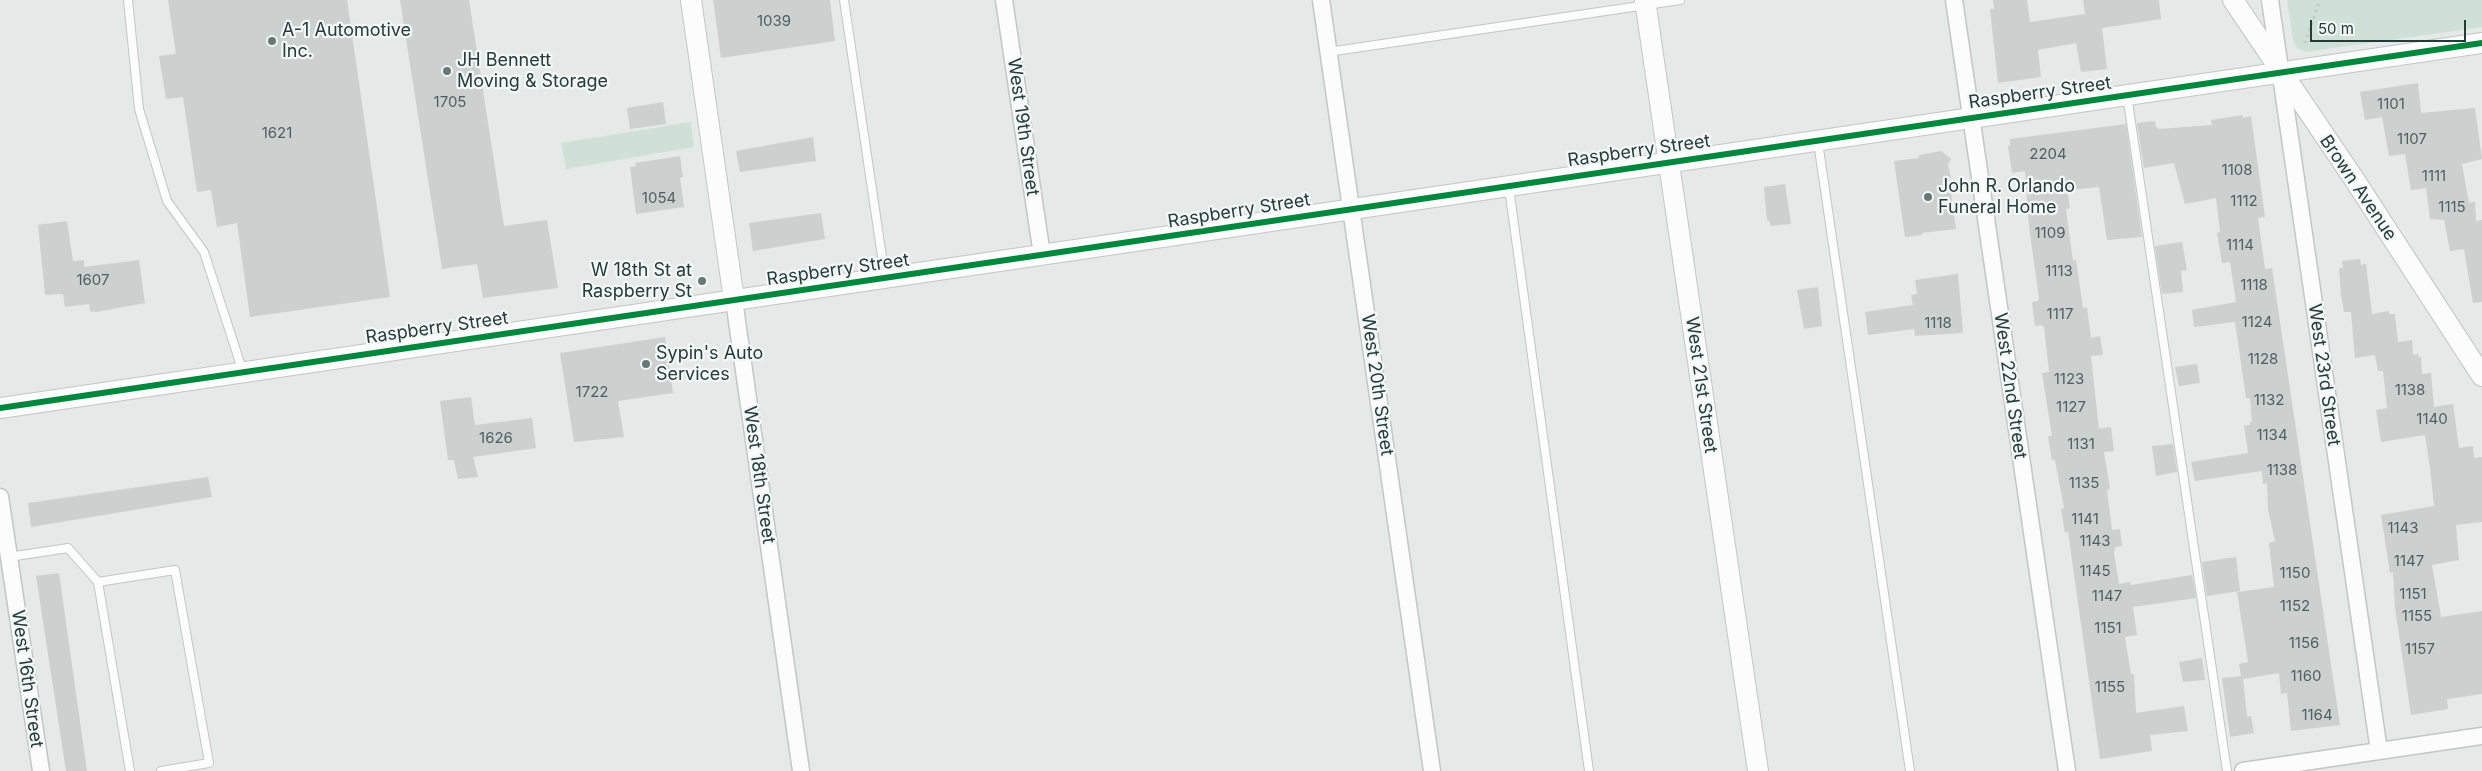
<!DOCTYPE html>
<html>
<head>
<meta charset="utf-8">
<style>
	body { margin:0 }
	#map { position:relative; width:2482px; height:771px; overflow:hidden; background:#e5e9e7; font-family:Inter,sans-serif }
	canvas { display:block }
	.scale { position:absolute; left:2310px; top:20px; width:156px; height:22px; box-sizing:border-box; border:2px solid #243b37; border-top:0; padding-left:6px; font-size:15px; line-height:18px; white-space:nowrap; color:#243b37; -webkit-text-stroke:4px #f3f8f6; paint-order:stroke }
</style>
</head>
<body>
<div id="map">
<canvas width="2482" height="771"></canvas>
<div class="scale">50 m</div>
</div>
<script>
const ctx = document.querySelector('canvas').getContext('2d');
ctx.lineJoin = 'round';
function paint(path, color) { ctx.fillStyle = color; ctx.fill(path, 'evenodd'); }
const toPath = rows => new Path2D(rows.map(r => 'M' + r).join(''));
function stroke(path, color, width, dash) { ctx.strokeStyle = color; ctx.lineWidth = width; ctx.lineCap = dash ? 'butt' : 'round'; ctx.setLineDash(dash || []); ctx.stroke(path); }
function label(font, color, halo, rows, align = 'center') {
  ctx.font = font + ' Inter,sans-serif'; ctx.lineWidth = 4.5; ctx.setLineDash([]); ctx.textBaseline = 'middle'; ctx.strokeStyle = halo; ctx.fillStyle = color; for (const [text, x, y, turn = 0] of rows) {
    ctx.save(); ctx.translate(x, y); ctx.rotate((+turn || 0) * Math.PI / 180); ctx.textAlign = isNaN(turn) ? turn : align; if (halo) ctx.strokeText(text, 0, 0); ctx.fillText(text, 0, 0); ctx.restore();
  }
}
paint(toPath([
	[2287,0,2482,0,2482,27,2305,52,2297,48,2293,40],
	[691,122,694,147,566,169,561,143]
]), '#cfe1d6');
paint(toPath([
	[168,0,347,0,390,297,250,317,237,223,217,227,211,190,197,192,183,97,166,99,159,56,176,54],
	[400,0,469,0,504,226,547,220,558,288,483,298,477,264,442,269],
	[713,0,830,0,835,41,721,58],
	[1993,0,2027,0,2030,22,2085,14,2083,0,2159,0,2161,19,2102,28,2107,69,2081,72,2076,43,2038,50,2041,77,1998,83,1990,9,1994,9],
	[2418,83,2421,113,2475,108,2482,159,2462,164,2469,203,2475,202,2476,221,2482,220,2482,302,2473,303,2464,249,2450,251,2444,220,2430,219,2426,188,2411,190,2405,154,2389,156,2382,117,2365,120,2360,92],
	[663,102,666,124,630,129,627,108],
	[2243,115,2243,118,2251,116,2265,217,2258,218,2265,269,2272,268,2340,725,2291,731,2287,693,2281,694,2279,673,2243,679,2247,717,2251,716,2254,733,2230,737,2222,678,2241,676,2239,664,2248,662,2237,592,2274,587,2269,543,2275,541,2268,510,2267,483,2263,484,2262,471,2195,481,2191,462,2248,453,2244,426,2250,425,2250,422,2252,422,2250,398,2246,398,2235,322,2194,327,2192,310,2236,302,2230,262,2222,263,2217,233,2220,232,2216,198,2185,204,2174,163,2144,168,2137,123,2155,121,2156,127,2159,129,2212,125,2211,120],
	[2126,124,2142,237,2107,240,2099,187,2067,190,2070,208,2066,209,2073,261,2076,260,2083,308,2087,307,2091,338,2100,336,2103,355,2091,356,2099,429,2111,427,2114,451,2104,452,2110,489,2107,490,2112,530,2120,529,2122,546,2115,547,2114,553,2119,584,2130,582,2131,585,2192,575,2196,598,2133,607,2137,635,2125,637,2131,674,2134,674,2136,713,2184,706,2188,731,2150,735,2152,751,2100,759,2068,532,2065,533,2061,509,2064,508,2055,460,2052,460,2048,436,2052,436,2042,373,2049,372,2044,327,2042,325,2035,326,2032,302,2038,301,2039,298,2029,227,2025,171,2012,173,2008,146,2010,145,2010,139],
	[813,137,816,161,740,172,736,151],
	[1941,151,1951,159,1948,164,1951,178,1949,178,1956,229,1922,233,1922,235,1905,237,1894,161,1919,158,1919,155],
	[680,156,683,177,680,178,684,207,636,214,630,167,636,166,635,163],
	[1785,184,1791,224,1770,226,1770,221,1767,221,1764,187],
	[821,213,825,239,753,251,749,223],
	[67,221,73,261,84,260,84,267,139,260,145,303,96,312,90,311,89,304,65,307,63,294,45,295,38,225],
	[2182,242,2187,270,2181,271,2183,292,2162,294,2155,246],
	[2360,259,2361,265,2366,264,2372,314,2389,311,2389,314,2395,314,2398,342,2412,340,2413,355,2418,354,2418,357,2421,357,2422,374,2431,373,2434,407,2453,404,2459,448,2473,446,2474,458,2482,457,2482,522,2456,525,2459,560,2432,565,2441,617,2482,611,2482,694,2447,699,2448,709,2411,715,2395,608,2393,572,2390,573,2381,515,2434,506,2430,468,2425,435,2381,442,2376,410,2387,408,2383,371,2378,371,2375,355,2355,358,2351,312,2344,312,2341,295,2339,268,2343,268,2342,261],
	[1958,274,1963,331,1961,333,1915,336,1914,329,1868,335,1865,312,1913,305,1911,295,1917,294,1915,280],
	[1818,287,1822,326,1804,329,1797,290],
	[665,337,673,393,618,401,624,437,574,442,560,353],
	[2197,364,2200,383,2179,386,2175,367],
	[471,397,475,425,532,418,536,448,473,457,478,477,458,479,454,460,448,460,440,401],
	[2173,444,2177,472,2156,476,2152,446],
	[208,477,212,497,31,527,28,503],
	[2236,557,2240,591,2207,596,2202,562],
	[59,573,87,771,66,771,36,576],
	[2202,658,2205,680,2183,682,2179,662]
]), '#ccd0cf');
const service = toPath([
	[128,0,139,109,167,201,204,252,243,372],
	[844,0,885,277],
	[1328,52,1680,0],
	[2127,95,2227,771],
	[1818,142,1910,771],
	[1509,188,1589,771],
	[9,557,68,548,98,582,130,771],
	[98,582,175,570,209,763,161,771]
]);
const minor = toPath([
	[1004,0,1042,255],
	[1321,0,1432,771],
	[1954,0,2067,771],
	[2270,0,2379,751],
	[734,300,801,771],
	[0,497,41,771],
	[2243,771,2482,736]
]);
const tertiary = toPath([
	[691,0,734,300],
	[1645,0,1758,771],
	[2233,0,2354,179,2482,376],
	[0,408,2482,43]
]);
stroke(service, '#c2c6c4', 10);
stroke(minor, '#c2c6c4', 19);
stroke(tertiary, '#c2c6c4', 22);
stroke(toPath([
	[2305,43,2320,0]
]), '#c2c9c7', 3, [2.5, 4]);
stroke(service, '#fbfcfb', 8);
stroke(minor, '#fbfcfb', 16);
stroke(tertiary, '#fbfcfb', 20);
stroke(toPath([
	[0,408,2482,43]
]), '#00873e', 6);
for (const [x, y, r, color] of [
	[272,41,5,"#687875"],
	[447,71,5,"#687875"],
	[1928,197,5,"#687875"],
	[702,281,5,"#687875"],
	[646,364,5,"#687875"]
]) { const dot = new Path2D(); dot.arc(x, y, r, 0, 2 * Math.PI); ctx.fillStyle = color; ctx.fill(dot); stroke(dot, '#f3f8f6', 2); }
label('15px', '#4f615e', null, [
	["1039",774,21],
	["1705",450,102],
	["1101",2391,104],
	["1621",277,133],
	["1107",2412,139],
	["2204",2048,154],
	["1108",2237,170],
	["1111",2434,176],
	["1054",659,198],
	["1112",2244,201],
	["1115",2452,207],
	["1109",2050,233],
	["1114",2240,245],
	["1113",2059,271],
	["1607",93,280],
	["1118",2254,285],
	["1117",2060,314],
	["1124",2257,322],
	["1118",1938,323],
	["1128",2263,359],
	["1123",2069,379],
	["1138",2410,390],
	["1722",592,392],
	["1132",2269,400],
	["1127",2071,407],
	["1140",2432,419],
	["1134",2272,435],
	["1626",496,438],
	["1131",2081,444],
	["1138",2282,470],
	["1135",2084,483],
	["1141",2085,519],
	["1143",2403,528],
	["1143",2095,541],
	["1147",2409,561],
	["1145",2095,571],
	["1150",2295,573],
	["1151",2413,594],
	["1147",2107,596],
	["1152",2295,606],
	["1155",2417,616],
	["1151",2108,628],
	["1156",2304,643],
	["1157",2420,649],
	["1160",2306,676],
	["1155",2110,687],
	["1164",2317,715]
]);
label('18px', '#243b37', '#f3f8f6', [
	["A-1 Automotive",282,31],
	["Inc.",282,52],
	["JH Bennett",457,61],
	["Moving & Storage",457,82],
	["John R. Orlando",1938,187],
	["Funeral Home",1938,208],
	["W 18th St at",692,271,"right"],
	["Raspberry St",692,292,"right"],
	["Sypin's Auto",656,354],
	["Services",656,375]
], 'left');
label('18px', '#243b37', '#f3f8f6', [
	["Raspberry Street",2040,93,-8],
	["West 19th Street",1023,127,82],
	["Raspberry Street",1639,151,-8],
	["Brown Avenue",2358,188,56],
	["Raspberry Street",1239,211,-9],
	["Raspberry Street",838,270,-8],
	["Raspberry Street",437,328,-8],
	["West 23rd Street",2324,375,82],
	["West 20th Street",1377,385,82],
	["West 21st Street",1701,385,82],
	["West 22nd Street",2010,386,82],
	["West 18th Street",759,475,82],
	["West 16th Street",27,679,82]
]);
</script>
</body>
</html>
